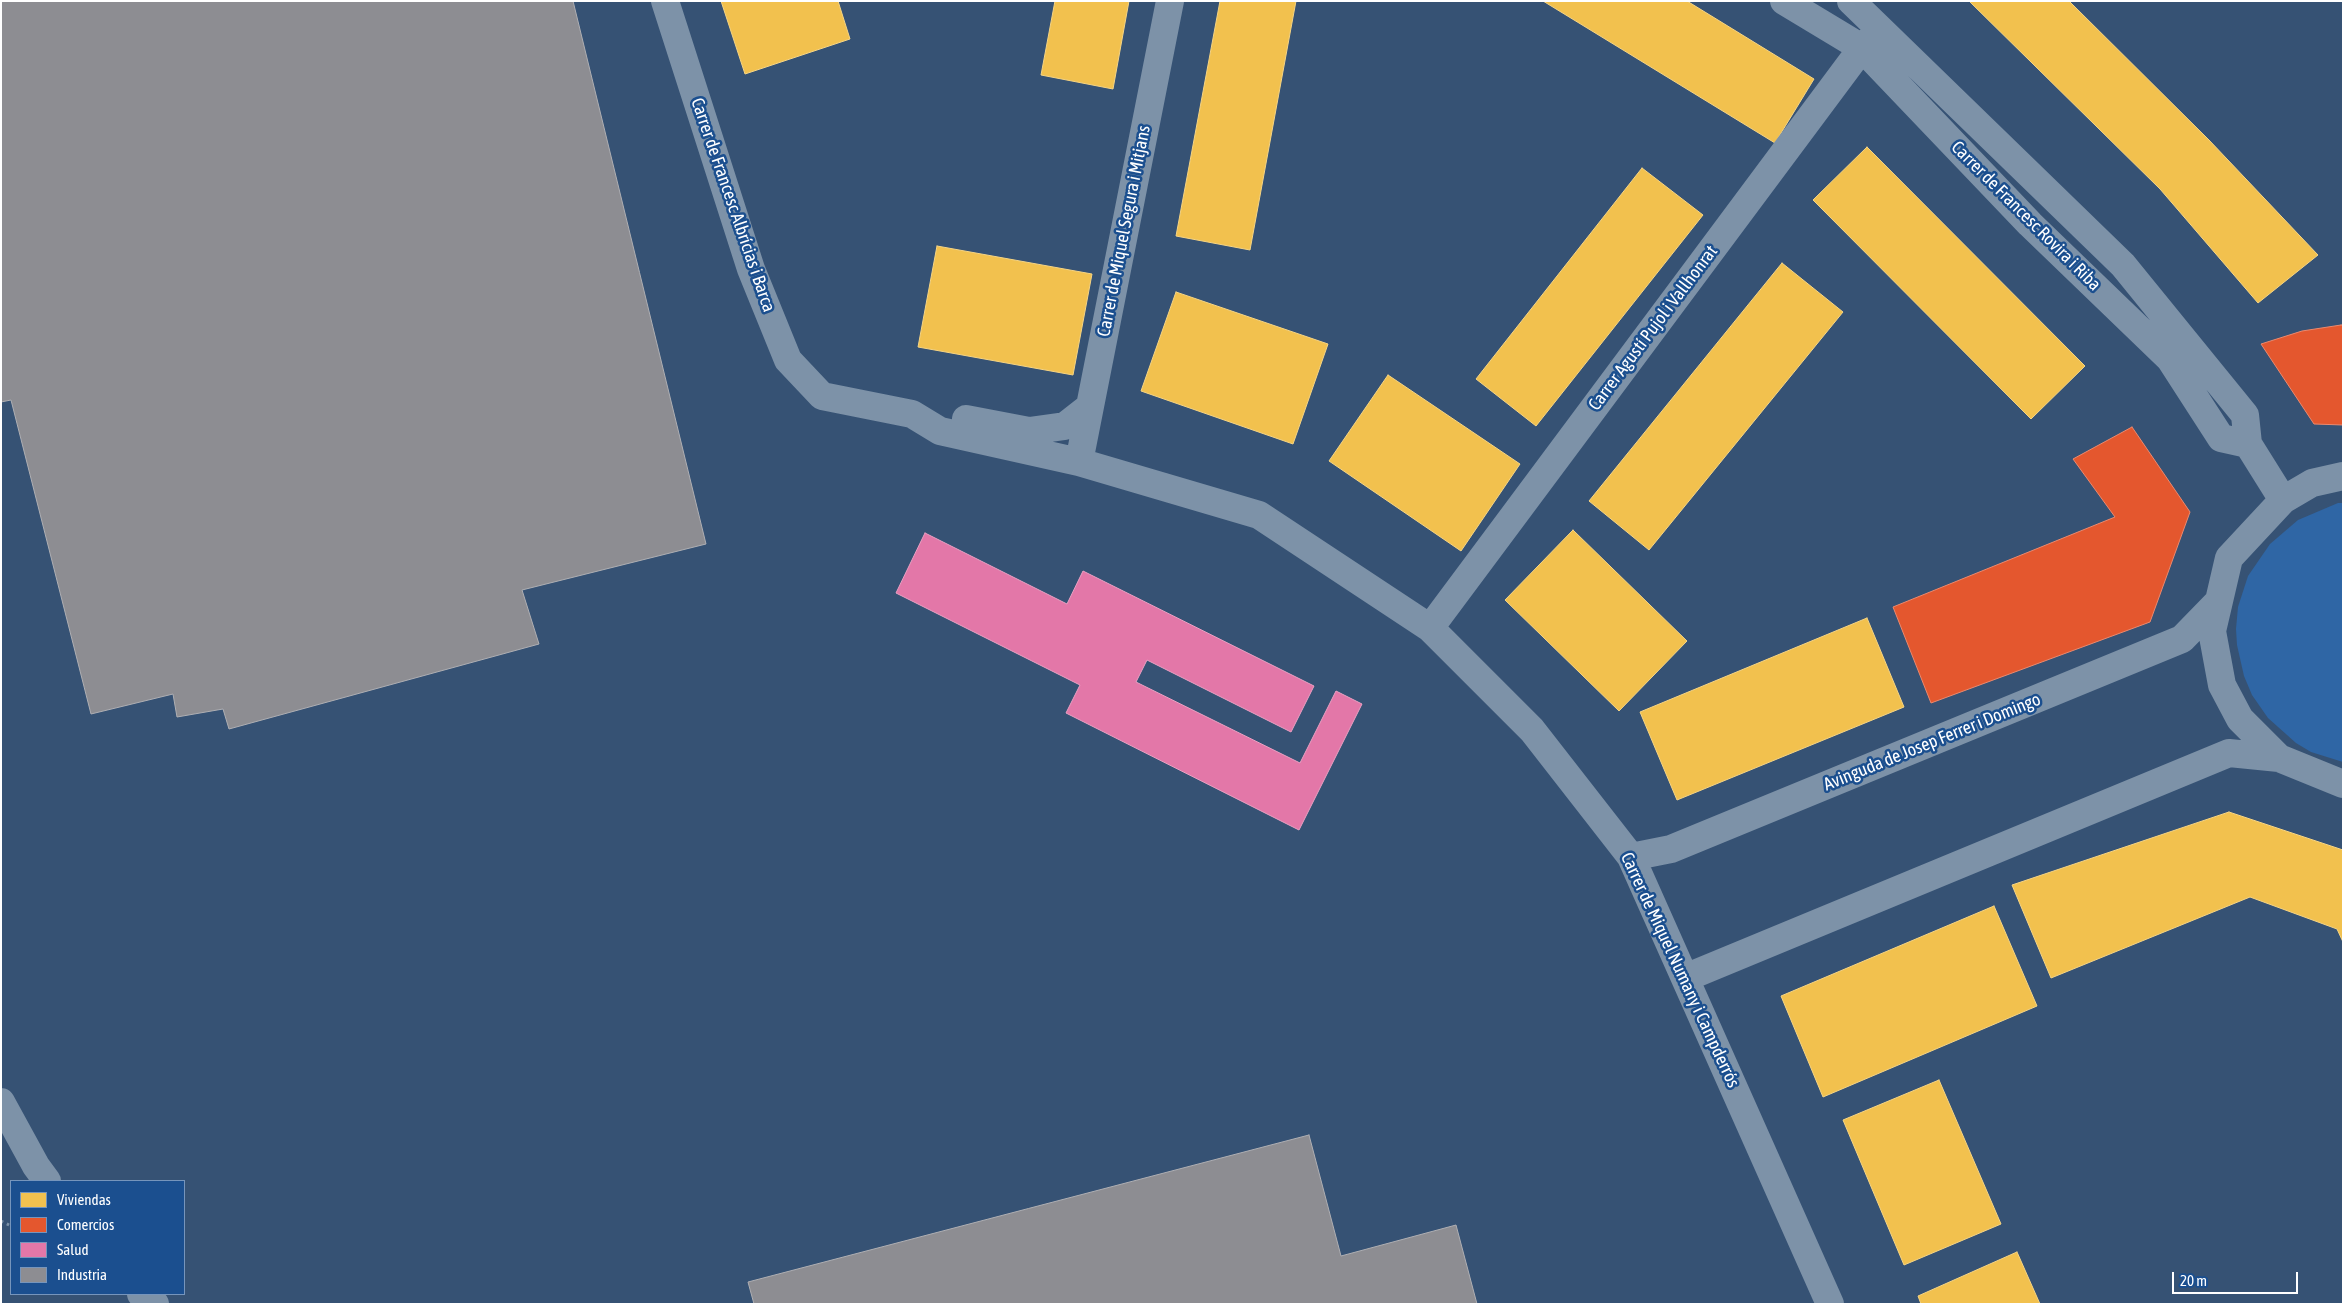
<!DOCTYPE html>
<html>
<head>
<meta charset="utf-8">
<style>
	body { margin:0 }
	#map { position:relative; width:2344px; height:1305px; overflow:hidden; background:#365274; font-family:"Asap Condensed",sans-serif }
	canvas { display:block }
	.frame { position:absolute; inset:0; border:2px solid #fff; pointer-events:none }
	.legend { position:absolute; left:10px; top:1180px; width:175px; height:115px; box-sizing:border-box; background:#1b4f8f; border:1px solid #7695bc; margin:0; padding:6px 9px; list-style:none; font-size:15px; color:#fff }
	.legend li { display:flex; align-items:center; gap:10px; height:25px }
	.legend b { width:25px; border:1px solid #7695bc }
	.scale { position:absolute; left:2172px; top:1272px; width:126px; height:22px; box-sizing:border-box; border:2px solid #fff; border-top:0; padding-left:6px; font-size:15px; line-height:18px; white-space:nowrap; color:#fff; -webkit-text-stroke:4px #1b4f8f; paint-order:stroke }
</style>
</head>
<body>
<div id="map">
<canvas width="2344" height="1305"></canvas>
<div class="frame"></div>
<ul class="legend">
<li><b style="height:14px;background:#f2c14e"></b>Viviendas</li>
<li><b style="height:14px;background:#e4572e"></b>Comercios</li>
<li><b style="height:14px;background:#e377a8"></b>Salud</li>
<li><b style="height:14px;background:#8d8d92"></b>Industria</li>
</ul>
<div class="scale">20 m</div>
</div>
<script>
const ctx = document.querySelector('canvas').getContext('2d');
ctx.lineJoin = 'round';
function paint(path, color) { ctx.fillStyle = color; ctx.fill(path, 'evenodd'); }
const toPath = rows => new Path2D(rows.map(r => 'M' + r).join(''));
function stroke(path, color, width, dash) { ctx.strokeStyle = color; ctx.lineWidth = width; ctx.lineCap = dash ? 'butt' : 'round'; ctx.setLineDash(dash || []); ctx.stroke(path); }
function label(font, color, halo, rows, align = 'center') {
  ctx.font = font + ' "Asap Condensed",sans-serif'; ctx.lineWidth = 5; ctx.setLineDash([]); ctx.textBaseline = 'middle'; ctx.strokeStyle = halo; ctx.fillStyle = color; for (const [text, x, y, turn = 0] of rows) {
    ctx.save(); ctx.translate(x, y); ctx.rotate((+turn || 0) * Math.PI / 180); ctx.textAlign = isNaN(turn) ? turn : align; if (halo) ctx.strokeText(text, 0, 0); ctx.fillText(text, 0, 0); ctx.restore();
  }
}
paint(toPath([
	[2338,503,2343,503,2343,762,2311,752,2296,743,2268,718,2252,695,2244,676,2237,645,2236,629,2238,607,2248,576,2270,544,2298,520]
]), '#2f66a5');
const homes = toPath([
	[721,1,838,1,850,39,745,74,721,1],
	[1055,1,1129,1,1113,89,1041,75,1055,1],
	[1220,1,1296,1,1250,250,1176,236,1220,1],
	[1543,1,1687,1,1814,79,1775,143,1543,1],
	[1969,1,2069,1,2209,140,2318,255,2258,303,2160,189,1969,1],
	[1867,147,2085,366,2031,419,1813,200,1867,147],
	[1642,168,1703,215,1536,426,1476,379,1642,168],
	[937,246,1092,274,1073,375,918,347,937,246],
	[1782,263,1843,312,1649,550,1589,501,1782,263],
	[1176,292,1328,344,1293,444,1141,391,1176,292],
	[1388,375,1520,464,1461,551,1329,461,1388,375],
	[1573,530,1687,641,1619,711,1505,600,1573,530],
	[1867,618,1904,707,1677,800,1640,712,1867,618],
	[2229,812,2343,850,2343,942,2337,929,2250,897,2051,978,2012,885,2229,812],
	[1994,906,2037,1006,1823,1097,1781,996,1994,906],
	[1939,1080,2001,1224,1904,1265,1843,1120,1939,1080],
	[2017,1252,2040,1304,1921,1304,1918,1296,2017,1252]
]);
paint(homes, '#f2c14e');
stroke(homes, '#f6d483', 1);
const shops = toPath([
	[2341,325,2343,325,2343,425,2314,424,2261,344,2302,331,2341,325],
	[2132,427,2190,512,2150,622,1931,703,1893,607,2115,517,2073,459,2132,427]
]);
paint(shops, '#e4572e');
stroke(shops, '#ec896d', 1);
const health = toPath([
	[925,533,1067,604,1083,571,1314,686,1291,732,1147,660,1136,682,1300,763,1336,691,1362,704,1299,830,1066,713,1080,685,896,593,925,533]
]);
paint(health, '#e377a8');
stroke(health, '#eba0c2', 1);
const industry = toPath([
	[1,1,573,1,706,544,522,590,539,644,229,729,223,709,177,717,173,694,91,714,11,400,1,402,1,1],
	[1309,1135,1341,1256,1456,1225,1477,1304,754,1304,748,1282,1309,1135]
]);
paint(industry, '#8d8d92');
stroke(industry, '#afafb3', 1);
stroke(toPath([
	[1,1221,11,1226]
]), '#7d92a8', 3, [2.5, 4]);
stroke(toPath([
	[665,1,751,269,788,360,822,396,912,414,940,431,1079,462,1259,515,1430,628,1532,730,1631,857,1830,1304],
	[1784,1,1862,48,2030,224,2170,359,2221,438,2248,444],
	[1851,1,2123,265,2245,415,2248,444,2283,500],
	[966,419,1029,431,1065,426,1088,408],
	[1079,462,1170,1],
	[2343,476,2312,483,2283,500,2229,558,2212,631,2222,685,2240,719,2279,758,2343,784],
	[1430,628,1862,48,1880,30],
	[1631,857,1671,849,2182,639,2219,601],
	[1685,978,2229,753,2279,758],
	[1,1102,36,1166,47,1181],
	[141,1294,155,1304]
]), '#7d92a8', 28);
label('18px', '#fff', '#1b4f8f', [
	["Carrer de Francesc Albrícias i Barca",733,205,71],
	["Carrer de Francesc Rovira i Riba",2026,216,45],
	["Carrer de Miquel Segura i Mitjans",1124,231,-79],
	["Carrer Agustí Pujol i Vallhonrat",1653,328,-53],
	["Avinguda de Josep Ferrer i Domingo",1932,742,-22],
	["Carrer de Miquel Numany i Campderrós",1680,970,65]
]);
</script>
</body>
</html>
